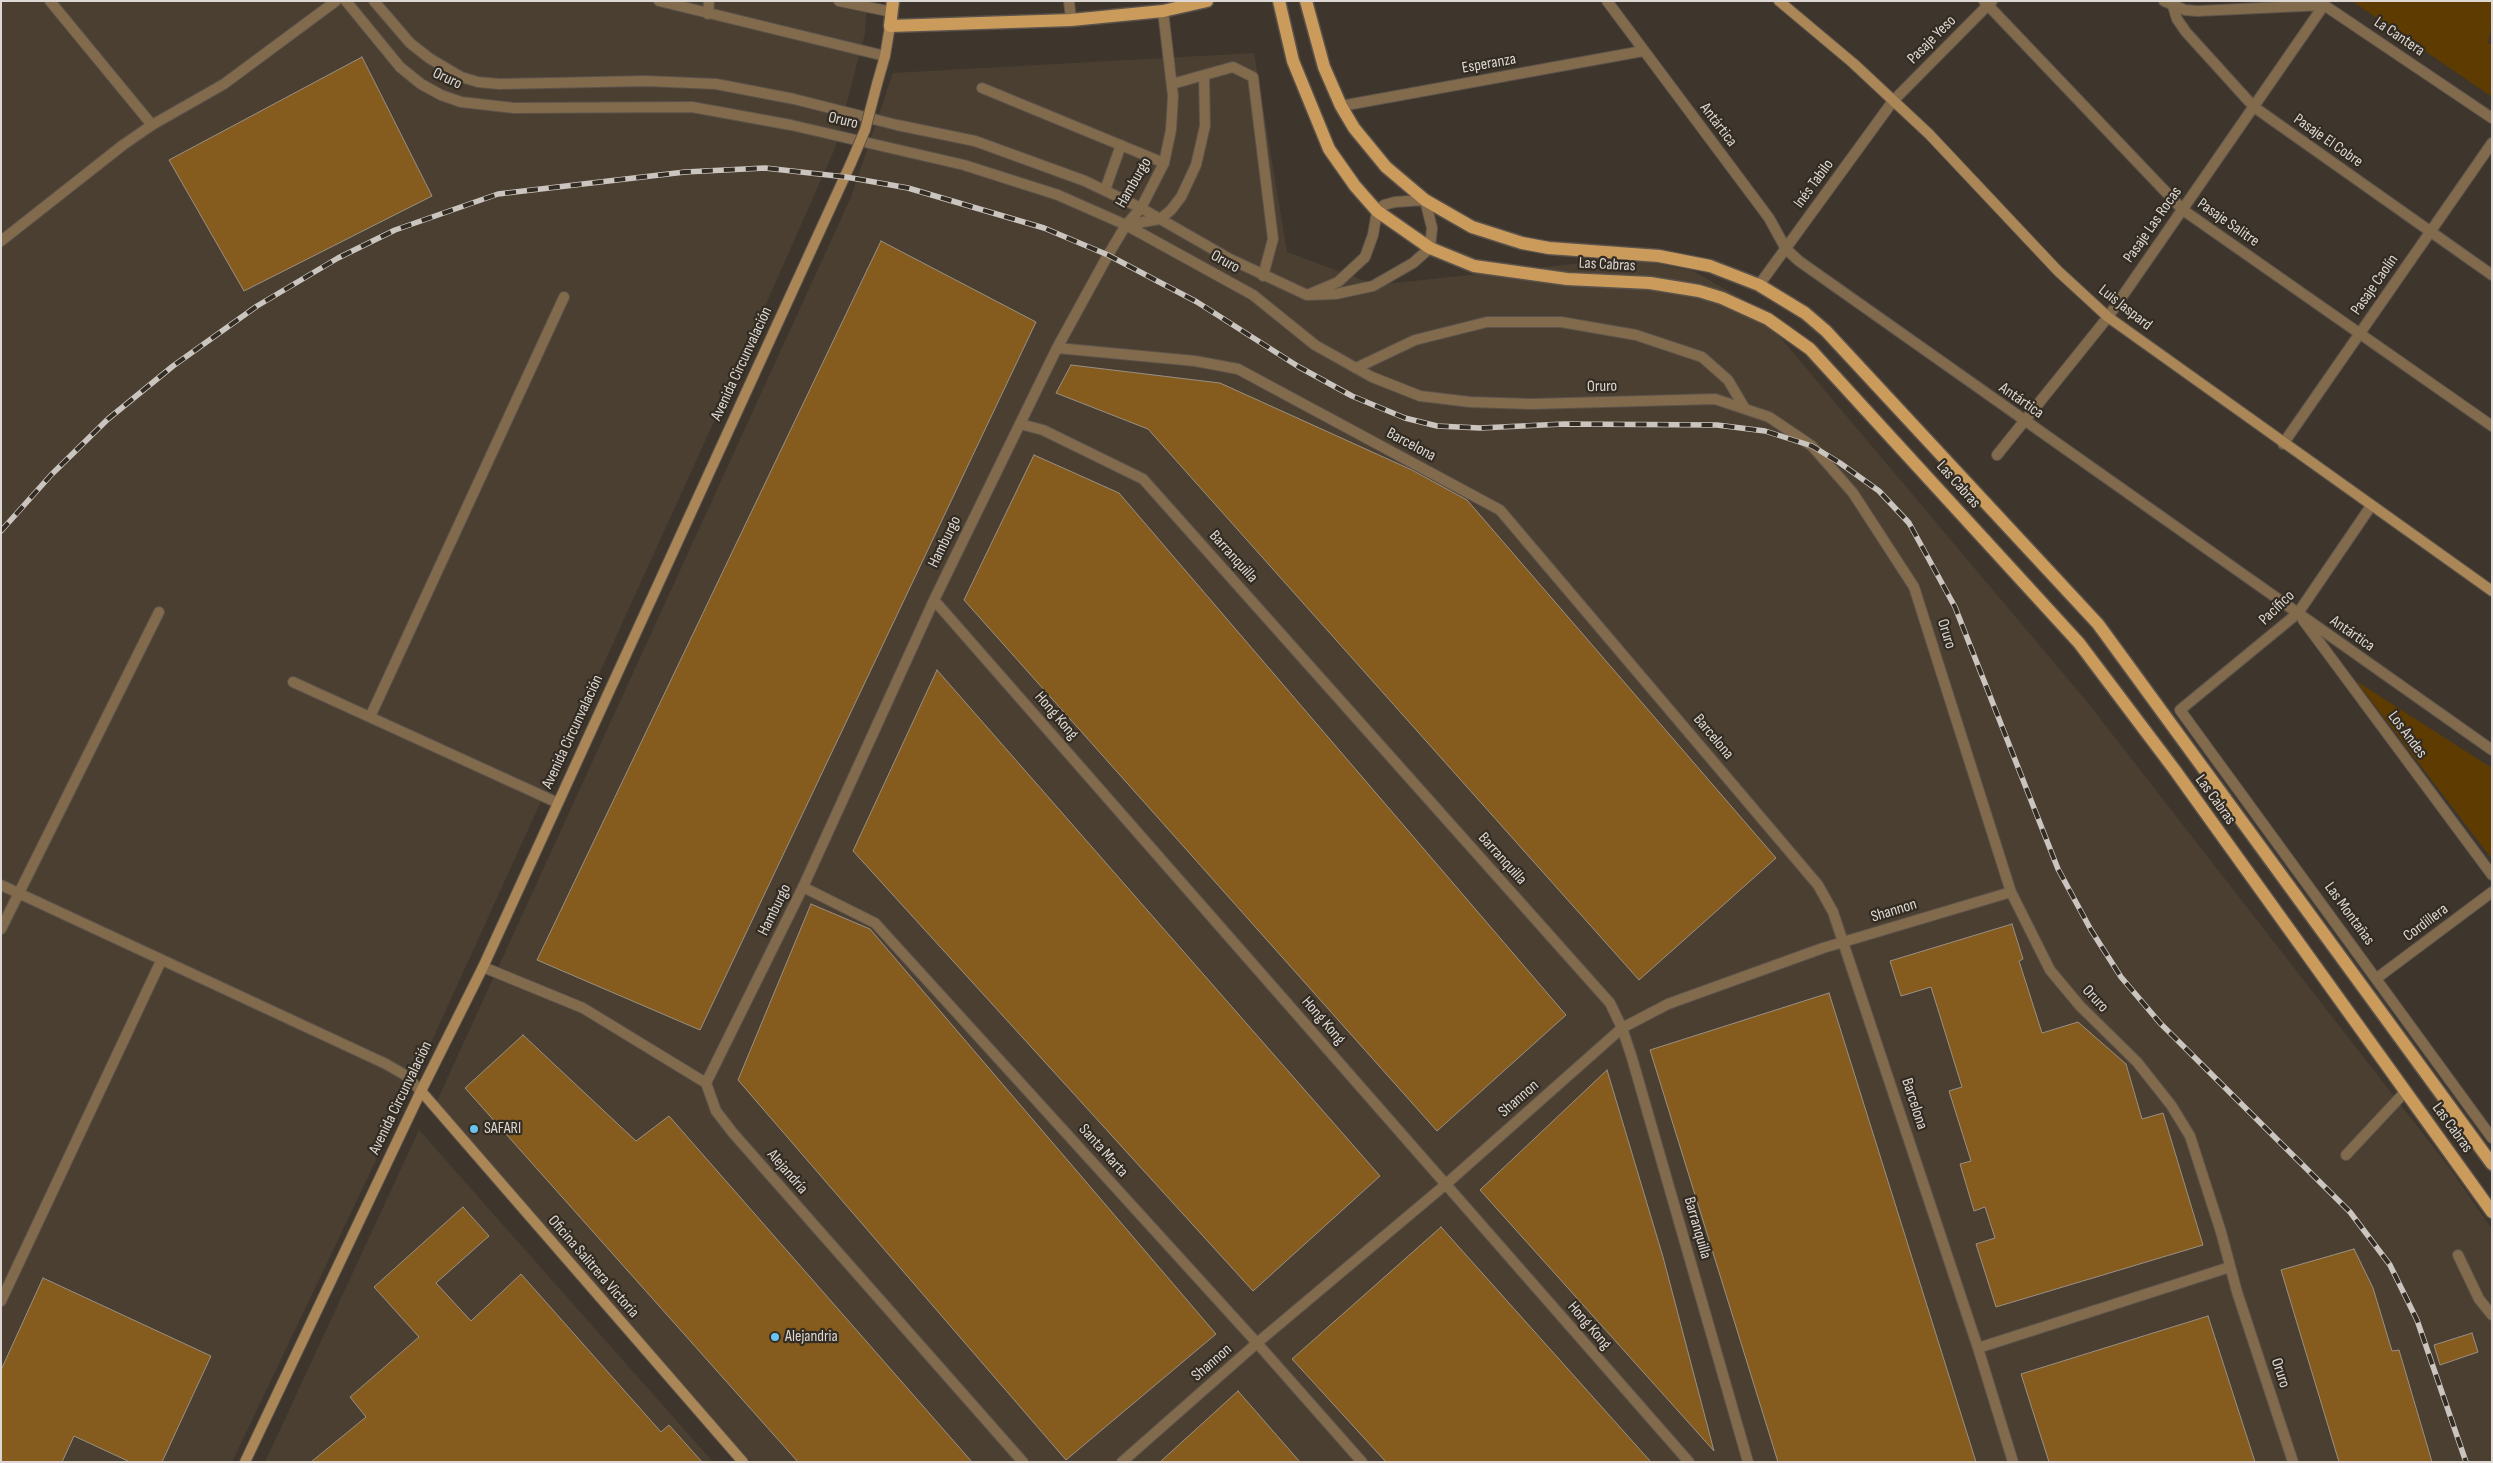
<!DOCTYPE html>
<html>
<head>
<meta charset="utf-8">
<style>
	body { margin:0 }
	#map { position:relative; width:2493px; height:1463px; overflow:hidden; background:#3e362d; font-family:"Sofia Sans Condensed",sans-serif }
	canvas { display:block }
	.frame { position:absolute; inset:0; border:2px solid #ddd8d3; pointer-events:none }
</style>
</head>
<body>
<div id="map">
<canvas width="2493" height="1463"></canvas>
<div class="frame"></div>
</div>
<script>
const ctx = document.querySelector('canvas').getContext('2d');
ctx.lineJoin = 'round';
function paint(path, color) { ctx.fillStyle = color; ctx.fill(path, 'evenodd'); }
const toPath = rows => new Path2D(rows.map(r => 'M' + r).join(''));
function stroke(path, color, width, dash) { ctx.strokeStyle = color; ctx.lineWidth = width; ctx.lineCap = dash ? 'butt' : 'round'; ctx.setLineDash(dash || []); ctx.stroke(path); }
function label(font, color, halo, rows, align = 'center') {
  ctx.font = font + ' "Sofia Sans Condensed",sans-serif'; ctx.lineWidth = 4.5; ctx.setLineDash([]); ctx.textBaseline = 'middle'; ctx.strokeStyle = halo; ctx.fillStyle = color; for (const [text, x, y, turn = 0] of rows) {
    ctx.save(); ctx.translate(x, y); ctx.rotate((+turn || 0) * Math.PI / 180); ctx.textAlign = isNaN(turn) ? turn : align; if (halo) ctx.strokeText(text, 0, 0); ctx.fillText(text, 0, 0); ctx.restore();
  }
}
paint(toPath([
	[1,1,867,1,865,33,835,148,717,415,409,1091,232,1462,1,1462],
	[1254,53,1287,252,1376,285,1630,258,1693,271,1753,305,2088,703,2449,1167,2492,1229,2492,1462,751,1462,445,1113,437,1101,851,197,893,73],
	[419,1130,713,1462,265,1462]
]), '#4b3f31');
paint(toPath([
	[2352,1,2492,1,2492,24,2488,43,2492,45,2492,97],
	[2356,681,2492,768,2492,859]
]), '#5e3b00');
const building = toPath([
	[362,57,432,196,244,291,169,160,362,57],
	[881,241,1036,322,700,1030,537,960,881,241],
	[1071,365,1220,383,1412,470,1467,500,1776,858,1639,980,1148,429,1056,393,1071,365],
	[1034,455,1119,493,1566,1015,1437,1131,964,600,1034,455],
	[937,670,1380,1176,1253,1291,853,851,937,670],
	[811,904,870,929,1216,1334,1066,1460,738,1080,811,904],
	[2012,924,2023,959,2019,961,2042,1033,2078,1022,2126,1064,2142,1119,2163,1113,2203,1245,1996,1307,1976,1244,1995,1238,1985,1207,1974,1211,1960,1164,1971,1161,1949,1091,1962,1087,1931,987,1901,996,1890,961,2012,924],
	[1829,993,1976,1462,1778,1462,1650,1050,1829,993],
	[523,1035,636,1141,669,1116,972,1462,798,1462,465,1088,523,1035],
	[1607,1070,1663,1257,1714,1451,1480,1190,1607,1070],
	[463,1207,489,1236,436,1283,471,1321,521,1274,661,1432,669,1425,702,1462,311,1462,366,1417,350,1397,419,1337,374,1287,463,1207],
	[1441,1227,1651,1462,1386,1462,1292,1359,1441,1227],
	[2354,1249,2373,1288,2392,1351,2399,1350,2432,1462,2339,1462,2281,1270,2354,1249],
	[43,1278,211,1356,162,1462,130,1462,74,1436,62,1462,1,1462,1,1370,43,1278],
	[2208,1316,2255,1462,2049,1462,2021,1374,2208,1316],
	[2472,1333,2478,1352,2440,1365,2434,1345,2472,1333],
	[1238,1391,1300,1462,1160,1462,1238,1391]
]);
paint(building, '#855b1e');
stroke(building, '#999085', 1);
const lane = toPath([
	[50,1,152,125],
	[659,1,885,56],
	[839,1,892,12],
	[708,14,709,1],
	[982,88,1164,163],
	[1105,190,1121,145],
	[1,241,123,145,152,125,224,84,336,1],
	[1356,368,1415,340,1487,322,1561,322,1636,335,1702,357,1728,380,1744,407],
	[293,682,558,803],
	[370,717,564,297],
	[1,885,386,1064,405,1075,421,1091],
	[1,929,159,612],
	[2346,1155,2405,1092],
	[2458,1255,2479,1299,2492,1315],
	[1,1301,161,961]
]);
const street = toPath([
	[346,1,400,67,421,84,441,95,461,102,514,108,692,107,791,125,964,165,1058,195,1126,225,1253,295,1315,345,1372,377,1420,396,1470,402,1531,404,1715,399,1769,417,1812,446,1853,493,1914,587,2011,892,2050,970,2080,1006,2137,1062,2171,1105,2190,1136,2221,1232,2237,1292,2293,1462],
	[374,1,410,43,429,58,461,77,478,82,499,84,646,81,716,84,794,99,897,125,975,141,1085,181,1141,208,1230,259,1307,295,1336,294,1373,286,1413,263,1430,248,1432,228,1425,200,1395,202,1384,205,1377,211,1373,235,1365,257,1338,282,1307,295],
	[1069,1,1071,20],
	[1607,1,1769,218,1786,249,1799,261,2492,750],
	[1984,1,2183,210,2492,426],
	[2164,1,2185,10,2197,11,2324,5,2492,118],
	[2173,6,2177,19,2186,32,2254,107,2492,275],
	[1204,75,1233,67,1253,77,1273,239,1263,276],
	[1341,106,1643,51],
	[1126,225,1160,219,1171,210,1181,197,1196,165,1205,126,1204,75,1172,84],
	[1759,285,1893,101,1992,1],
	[1057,348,1195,361,1238,369,1500,510,1818,885,1833,912,1978,1348,2013,1462],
	[1020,424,1043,430,1143,479,1610,1003,1622,1028,1632,1058,1748,1462],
	[2283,444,2492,143],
	[1997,455,2108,317,2324,5],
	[2371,506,2298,613,2180,710,2492,1138],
	[934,600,1689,1462],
	[2303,620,2492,875],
	[803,887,875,923,1257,1343,1362,1462],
	[483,967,583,1008,706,1083,716,1111,733,1133,1023,1462],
	[2377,978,2492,892],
	[706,1083,803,887,934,600,1057,348,1108,255,1126,225,1141,208,1164,163,1171,130,1173,96,1163,11],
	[1978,1348,2230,1267],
	[1122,1462,1257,1343,1445,1185,1622,1028,1668,1004,1823,948,2011,892]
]);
const secondary = toPath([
	[1779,1,1853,63,1929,134,2058,271,2108,317,2492,591],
	[877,84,885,56,890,26],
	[421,1091,743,1462],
	[245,1462,421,1091,483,967,851,163]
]);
const primary = toPath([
	[893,1,890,26,1071,20,1163,11,1207,1],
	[1279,1,1293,61,1329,149,1355,186,1377,211,1430,248,1474,266,1567,279,1650,283,1699,291,1722,298,1768,319,1810,349,2079,643,2174,769,2492,1212],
	[1306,1,1324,67,1341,106,1354,128,1386,167,1425,200,1472,227,1522,243,1549,248,1659,256,1710,266,1759,285,1805,313,1826,331,2098,624,2492,1164]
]);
stroke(lane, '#5b534b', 12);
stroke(street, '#5b534b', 12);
stroke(secondary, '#5b534b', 12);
stroke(primary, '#5b534b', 15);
stroke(lane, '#826a4d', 10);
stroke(street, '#826a4d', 10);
stroke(secondary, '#ab8656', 10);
stroke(primary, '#cb9b5c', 12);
const rail = toPath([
	[1,531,51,475,108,419,173,366,257,306,338,258,395,230,498,194,685,172,765,168,846,177,908,188,1044,228,1108,255,1197,302,1299,367,1352,396,1405,418,1437,426,1480,428,1564,424,1717,425,1765,431,1812,446,1840,463,1879,491,1909,523,1955,607,2058,869,2091,930,2121,977,2160,1023,2350,1212,2390,1265,2417,1320,2466,1462]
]);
stroke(rail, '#cbc5c0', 5.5);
stroke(rail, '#332c23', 4, [11]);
const secondaryBridge = toPath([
	[851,163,865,130,877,84]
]);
stroke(secondaryBridge, '#5b534b', 12, []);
stroke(secondaryBridge, '#ab8656', 10);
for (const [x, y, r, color] of [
	[474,1129,5,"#69c3f1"],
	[775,1337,5,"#69c3f1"]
]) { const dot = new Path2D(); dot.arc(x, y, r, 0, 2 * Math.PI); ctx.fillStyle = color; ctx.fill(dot); stroke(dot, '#332c23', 2); }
label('16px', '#ddd8d3', '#332c23', [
	["La Cantera",2399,37,34],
	["Pasaje Yeso",1932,40,-45],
	["Esperanza",1489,64,-10],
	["Oruro",447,79,25],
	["Oruro",843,121,13],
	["Antártica",1718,125,53],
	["Pasaje El Cobre",2328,141,35],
	["Hamburgo",1134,183,-60],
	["Inés Tabilo",1814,184,-54],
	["Pasaje Salitre",2228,223,35],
	["Pasaje Las Rocas",2153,225,-55],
	["Oruro",1225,262,29],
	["Las Cabras",1607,265,3],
	["Pasaje Caolín",2375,285,-55],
	["Luis Jaspard",2125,308,38],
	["Avenida Circunvalación",742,364,-65],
	["Oruro",1602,387,-1],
	["Antártica",2021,401,35],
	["Barcelona",1411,445,28],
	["Las Cabras",1958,485,48],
	["Hamburgo",945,542,-64],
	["Barranquilla",1233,557,48],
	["Pacífico",2277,608,-44],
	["Oruro",1946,634,73],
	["Antártica",2352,634,35],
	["Hong Kong",1056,716,49],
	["Avenida Circunvalación",573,732,-65],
	["Los Andes",2407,735,53],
	["Barcelona",1713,737,50],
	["Las Cabras",2215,800,54],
	["Barranquilla",1502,859,48],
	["Hamburgo",775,910,-64],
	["Shannon",1894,911,-17],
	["Las Montañas",2349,914,54],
	["Cordillera",2426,923,-37],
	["Oruro",2095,999,47],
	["Hong Kong",1323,1021,49],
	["Avenida Circunvalación",401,1098,-64],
	["Shannon",1519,1099,-41],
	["Barcelona",1914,1104,72],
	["Las Cabras",2452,1128,54],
	["Santa Marta",1103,1151,48],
	["Alejandría",787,1172,49],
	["Barranquilla",1697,1228,74],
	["Oficina Salitrera Victoria",593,1267,49],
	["Hong Kong",1589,1326,49],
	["Shannon",1212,1363,-41],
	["Oruro",2280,1373,72]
]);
label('16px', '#ddd8d3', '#332c23', [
	["SAFARI",484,1129],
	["Alejandria",785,1337]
], 'left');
</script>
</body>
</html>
